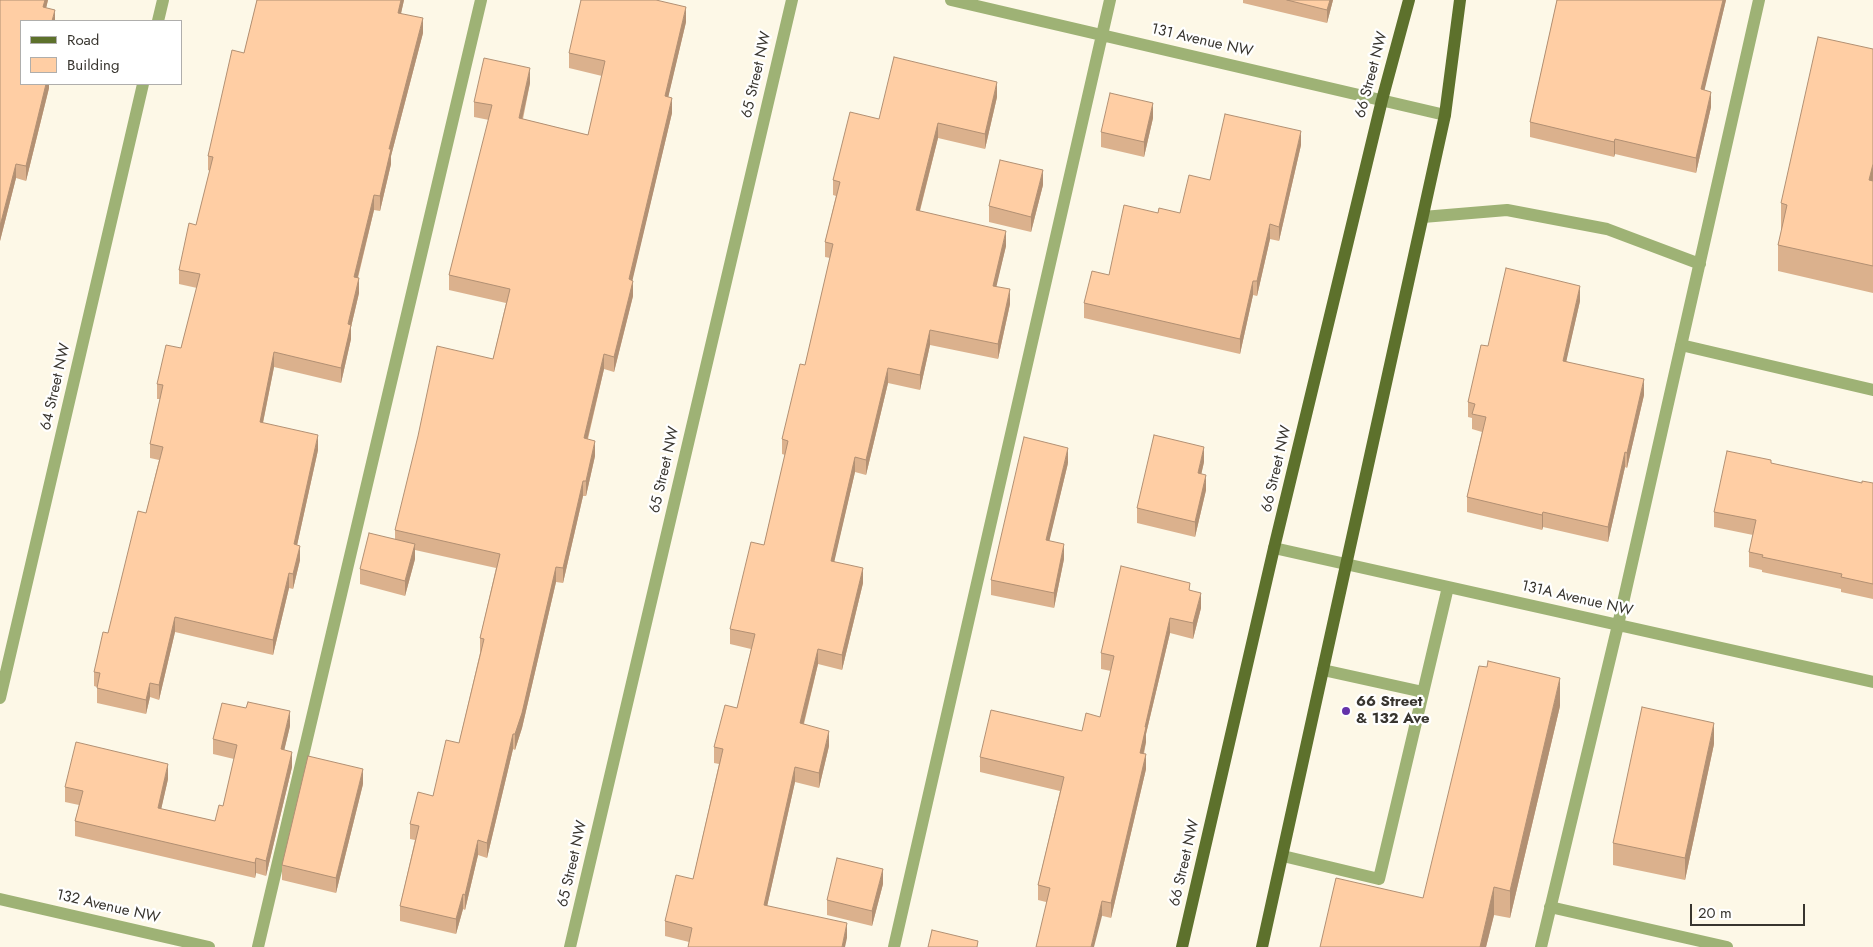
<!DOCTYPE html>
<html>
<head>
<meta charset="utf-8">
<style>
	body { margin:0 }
	#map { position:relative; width:1873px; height:947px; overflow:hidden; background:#fdf8e7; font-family:Jost,sans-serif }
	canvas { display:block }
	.legend { position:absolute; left:20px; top:20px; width:162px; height:65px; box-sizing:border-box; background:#fff; border:1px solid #afaeac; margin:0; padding:6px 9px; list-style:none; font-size:15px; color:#38352f }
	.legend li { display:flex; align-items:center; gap:10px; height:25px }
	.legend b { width:25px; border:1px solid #afaeac }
	.scale { position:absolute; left:1690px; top:904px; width:115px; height:22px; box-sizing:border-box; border:2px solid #38352f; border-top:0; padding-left:6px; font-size:15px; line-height:18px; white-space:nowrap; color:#38352f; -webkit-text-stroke:4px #fff; paint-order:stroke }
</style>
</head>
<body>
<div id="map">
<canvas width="1873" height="947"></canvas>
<ul class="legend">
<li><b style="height:6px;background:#5d712c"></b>Road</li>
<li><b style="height:14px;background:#ffcea4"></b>Building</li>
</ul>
<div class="scale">20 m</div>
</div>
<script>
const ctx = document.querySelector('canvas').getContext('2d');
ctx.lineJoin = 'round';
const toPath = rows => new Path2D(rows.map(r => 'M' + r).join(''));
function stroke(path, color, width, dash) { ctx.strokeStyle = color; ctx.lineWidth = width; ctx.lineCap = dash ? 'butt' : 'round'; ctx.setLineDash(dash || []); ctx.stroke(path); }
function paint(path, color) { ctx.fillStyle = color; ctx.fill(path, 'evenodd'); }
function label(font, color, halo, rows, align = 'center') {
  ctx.font = font + ' Jost,sans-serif'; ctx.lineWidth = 4.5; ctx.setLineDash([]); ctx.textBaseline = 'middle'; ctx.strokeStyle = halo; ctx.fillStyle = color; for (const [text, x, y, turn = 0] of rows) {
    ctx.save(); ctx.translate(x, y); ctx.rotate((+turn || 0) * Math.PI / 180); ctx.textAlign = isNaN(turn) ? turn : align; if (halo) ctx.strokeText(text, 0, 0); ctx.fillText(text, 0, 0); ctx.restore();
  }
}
stroke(toPath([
	[951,0,1445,115],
	[158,21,163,0],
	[1423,217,1507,210,1607,229,1700,264],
	[1681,345,1873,390],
	[1274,548,1873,682],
	[1323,670,1423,692],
	[0,698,143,84],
	[1283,856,1379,879,1448,587],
	[0,899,209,947],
	[1550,907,1727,947],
	[258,947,481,0],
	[570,947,792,0],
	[894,947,1110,0],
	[1541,947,1618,625,1759,0]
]), '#9eb275', 12);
stroke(toPath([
	[1182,947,1274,548,1382,100,1409,0],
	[1262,947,1445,115,1460,0]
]), '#5d712c', 12);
paint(toPath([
	[0,0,48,0,46,8,55,21,21,21,49,84,49,88,26,181,16,178,0,241],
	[257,0,404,0,401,13,423,33,391,156,391,164,380,211,374,210,358,278,359,293,351,327,351,339,341,383,274,367,263,423,318,450,297,545,300,560,293,589,289,588,273,655,175,632,159,700,150,697,146,714,97,703,97,687,94,686,94,672,108,633,146,513,159,460,150,458,150,444,160,399,157,399,157,384,181,348,197,288,179,284,179,270,196,225,210,171,208,170,208,156,244,53],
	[1243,0,1333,0,1327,23,1243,3],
	[1557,0,1726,0,1704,90,1711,107,1696,173,1615,154,1614,157,1530,137,1530,122],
	[686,22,668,97,672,113,632,280,633,296,614,372,604,369,588,439,595,456,586,496,583,496,563,583,556,582,522,728,515,750,513,749,487,858,478,855,465,910,463,909,456,934,400,921,400,906,415,840,410,839,410,824,433,796,459,743,480,653,480,638,496,568,415,550,415,559,405,596,360,584,360,569,395,539,395,530,493,359,506,303,449,290,449,275,489,120,474,117,474,102,530,83,523,119,588,135,602,76,569,68,569,53],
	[1873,49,1873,293,1778,271,1778,245,1782,230,1781,230,1781,203],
	[997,97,985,149,938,138,920,211,1006,246,996,286,1010,304,998,359,930,345,920,390,888,383,866,475,855,472,834,561,863,583,842,670,818,664,804,724,829,746,819,788,795,782,767,906,847,938,689,942,665,936,665,921,693,879,719,764,714,763,714,747,737,708,751,649,730,644,730,629,764,545,785,455,782,454,782,439,805,365,830,258,825,257,825,242,836,196,833,195,833,180,879,119],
	[1153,118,1144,157,1101,147,1101,132],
	[1301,145,1279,241,1270,239,1257,296,1253,295,1240,354,1084,318,1084,303,1109,275,1158,213,1180,213,1210,180],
	[1043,185,1031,232,989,222,989,206],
	[1580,301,1566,361,1644,395,1627,468,1625,467,1608,542,1543,527,1542,530,1467,512,1467,497,1482,432,1472,429,1472,418,1468,417,1468,402,1488,346],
	[1204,462,1201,474,1206,490,1195,537,1137,523,1137,508],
	[1068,463,1049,541,1064,559,1054,608,991,595,991,580],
	[1771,464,1862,483,1873,483,1873,599,1841,592,1841,589,1762,572,1762,570,1749,567,1749,552,1753,535,1714,527,1714,512],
	[1190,590,1201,608,1193,639,1170,633,1146,734,1146,742,1144,754,1146,769,1111,918,1038,900,1038,885,1060,791,980,772,980,757,1082,731,1100,717,1111,671,1101,669,1101,653],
	[1560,706,1510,918,1494,915,1486,947,1320,947,1423,898],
	[290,726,284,750,292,767,266,876,256,873,255,878,75,836,75,821,79,805,65,802,65,787,168,779,161,809,215,821,223,806,234,759,213,754,213,739],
	[1714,744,1685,880,1613,865,1613,843],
	[363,784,336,893,282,880,282,865],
	[883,884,872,926,827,915,827,900]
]), '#dbb18d');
paint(toPath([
	[45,0,48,0,43,21,43,7],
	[401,0,404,0,398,27,398,13],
	[1330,0,1333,0,1327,23,1327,10],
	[1723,0,1726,0,1701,105,1701,89],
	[686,7,686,22,665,111,665,96],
	[55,10,55,21,52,21],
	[423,18,423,33,391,156,391,164,380,211,380,196,389,149],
	[530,68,530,83,519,133,519,118],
	[997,82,997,97,985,149,985,134],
	[46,84,49,84,49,88,26,181,26,166],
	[1711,92,1711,107,1696,173,1696,158],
	[672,98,672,113,629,295,629,279],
	[1153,103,1153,118,1144,157,1144,142],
	[938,123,938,138,916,225,916,210],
	[1301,131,1301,145,1279,241,1279,227],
	[1615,139,1615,154,1614,157,1614,142],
	[16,164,16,178,0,241,0,226],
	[1873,164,1873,191,1869,180],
	[1043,170,1043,185,1031,232,1031,217],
	[374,195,374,210,354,292,354,277],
	[1270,224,1270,239,1257,296,1257,281],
	[1006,231,1006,246,993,301,993,286],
	[359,278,359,293,351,327,351,339,341,383,341,368,348,324],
	[633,281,633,296,614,372,614,357],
	[1253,281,1253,295,1240,354,1240,339],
	[1580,286,1580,301,1563,376,1563,361],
	[1010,289,1010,304,998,359,998,344],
	[930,330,930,345,920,390,920,375],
	[274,352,274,367,260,437,260,422],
	[604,354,604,369,584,453,584,438],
	[888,368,888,383,866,475,866,460],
	[1644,379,1644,395,1627,468,1627,453],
	[318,435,318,450,294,559,294,544],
	[595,441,595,456,586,496,586,481],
	[1204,447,1204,462,1198,489,1198,473],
	[1068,448,1068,463,1046,555,1046,540],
	[1625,452,1625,467,1608,542,1608,527],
	[855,457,855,472,831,576,831,561],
	[1206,475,1206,490,1195,537,1195,522],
	[583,481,583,496,563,583,563,568],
	[1543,512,1543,527,1542,530,1542,515],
	[415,544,415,559,405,596,405,581],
	[1064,544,1064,559,1054,608,1054,593],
	[300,546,300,560,293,589,293,574],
	[556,567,556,582,522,728,515,750,515,734],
	[863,568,863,583,842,670,842,655],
	[289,573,289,588,273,655,273,640],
	[1201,593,1201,608,1193,639,1193,623],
	[175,617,175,632,159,700,159,685],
	[1170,618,1170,633,1146,734,1146,742,1140,768,1140,753,1145,727],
	[818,649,818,664,800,738,800,723],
	[1560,678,1560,706,1510,918,1510,891],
	[150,683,150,697,146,714,146,700],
	[290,711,290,726,281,764,281,749],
	[1714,723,1714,744,1685,880,1685,858],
	[829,731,829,746,819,788,819,773],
	[513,734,513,749,487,858,487,843],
	[292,752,292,767,266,876,266,861],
	[1146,754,1146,769,1111,918,1111,903],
	[168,764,168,779,158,823,158,808],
	[795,767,795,782,764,920,764,905],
	[363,769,363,784,336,893,336,878],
	[478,840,478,855,465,910,465,895],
	[256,858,256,873,255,878,255,863],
	[883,869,883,884,872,926,872,911],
	[1494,887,1494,915,1486,947,1480,947],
	[463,894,463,909,456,934,456,919],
	[1102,901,1102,916,1094,947,1091,947],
	[847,923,847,938,845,947,842,947]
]), '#b29073');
const building = toPath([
	[0,0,45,0,43,7,55,10,52,21,21,21,21,84,46,84,26,166,16,164,0,226,0,0],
	[257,0,401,0,398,13,423,18,389,149,391,149,380,196,374,195,354,277,359,278,348,324,351,325,341,368,274,352,260,422,318,435,294,544,300,546,293,574,289,573,273,640,175,617,159,685,150,683,146,700,97,688,100,673,94,672,103,632,108,633,138,511,146,513,163,447,150,444,163,385,157,384,166,345,181,348,200,274,179,270,189,223,196,225,213,157,208,156,232,50,244,53,257,0],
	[581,0,656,0,686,7,665,96,672,98,629,279,633,281,614,357,604,354,584,438,595,441,586,481,583,481,563,568,556,567,522,713,515,734,513,734,487,843,478,840,465,895,463,894,456,919,400,906,419,826,410,824,418,792,433,796,446,740,459,743,484,639,480,638,500,554,395,530,418,436,437,346,493,359,510,289,449,275,492,105,474,102,484,58,530,68,519,118,588,135,605,61,569,53,581,0],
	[1287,0,1330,0,1327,10,1287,0],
	[1557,0,1723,0,1701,89,1711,92,1696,158,1615,139,1614,142,1530,122,1557,0],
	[1818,37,1873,49,1873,164,1869,180,1873,181,1873,266,1778,245,1787,205,1781,203,1818,37],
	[894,57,997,82,985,134,938,123,916,210,1006,231,993,286,1010,289,998,344,930,330,920,375,888,368,866,460,855,457,831,561,863,568,842,655,818,649,800,723,829,731,819,773,795,767,764,905,847,923,842,947,688,947,692,928,665,921,676,875,693,879,723,749,714,747,725,705,737,708,755,634,730,629,751,542,764,545,788,441,782,439,800,364,805,365,833,244,825,242,840,182,833,180,850,112,879,119,894,57],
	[1110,93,1153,103,1144,142,1101,132,1110,93],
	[1225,114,1301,131,1279,227,1270,224,1257,281,1253,281,1240,339,1084,303,1092,271,1109,275,1124,205,1158,213,1159,208,1180,213,1189,175,1210,180,1225,114],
	[1000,160,1043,170,1031,217,989,206,1000,160],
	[1506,268,1580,286,1563,361,1644,379,1627,453,1625,452,1608,527,1543,512,1542,515,1467,497,1486,417,1472,414,1475,404,1468,402,1481,345,1488,346,1506,268],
	[1154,435,1204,447,1198,473,1206,475,1195,522,1137,508,1154,435],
	[1024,437,1068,448,1046,540,1064,544,1054,593,991,580,1024,437],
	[1727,451,1771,460,1771,463,1862,483,1862,481,1873,483,1873,584,1841,577,1842,574,1762,557,1763,555,1749,552,1756,520,1714,512,1727,451],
	[369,533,415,544,405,581,360,569,369,533],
	[1121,566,1190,583,1189,590,1201,593,1193,623,1170,618,1145,727,1146,727,1140,753,1146,754,1111,903,1102,901,1091,947,1036,947,1050,888,1038,885,1064,777,980,757,991,710,1082,731,1086,713,1100,717,1114,656,1101,653,1121,566],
	[1488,661,1560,678,1510,891,1494,887,1480,947,1320,947,1336,878,1423,898,1479,666,1487,667,1488,661],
	[248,702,290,711,281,749,292,752,266,861,256,858,255,863,75,821,83,791,65,787,76,742,168,764,158,808,215,821,219,805,223,806,237,745,213,739,222,703,246,708,248,702],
	[1642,707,1714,723,1685,858,1613,843,1642,707],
	[308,756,363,769,336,878,282,865,308,756],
	[837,858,883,869,872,911,827,900,837,858],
	[932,930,978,941,977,947,928,947,932,930]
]);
paint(building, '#ffcea4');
stroke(building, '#b29073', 1);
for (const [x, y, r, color] of [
	[1346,711,5,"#6433aa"]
]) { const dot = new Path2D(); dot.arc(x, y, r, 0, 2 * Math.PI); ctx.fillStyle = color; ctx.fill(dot); stroke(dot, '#fff', 2); }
label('15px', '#38352f', '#fff', [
	["131 Avenue NW",1202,41,13],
	["65 Street NW",757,75,-77],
	["66 Street NW",1372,75,-75],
	["64 Street NW",56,387,-77],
	["66 Street NW",1277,469,-77],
	["65 Street NW",665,470,-77],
	["131A Avenue NW",1577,599,13],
	["66 Street NW",1185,863,-77],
	["65 Street NW",573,864,-77],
	["132 Avenue NW",108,907,13]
]);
label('bold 15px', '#38352f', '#fff', [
	["66 Street",1356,702],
	["& 132 Ave",1356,719]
], 'left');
</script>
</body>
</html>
